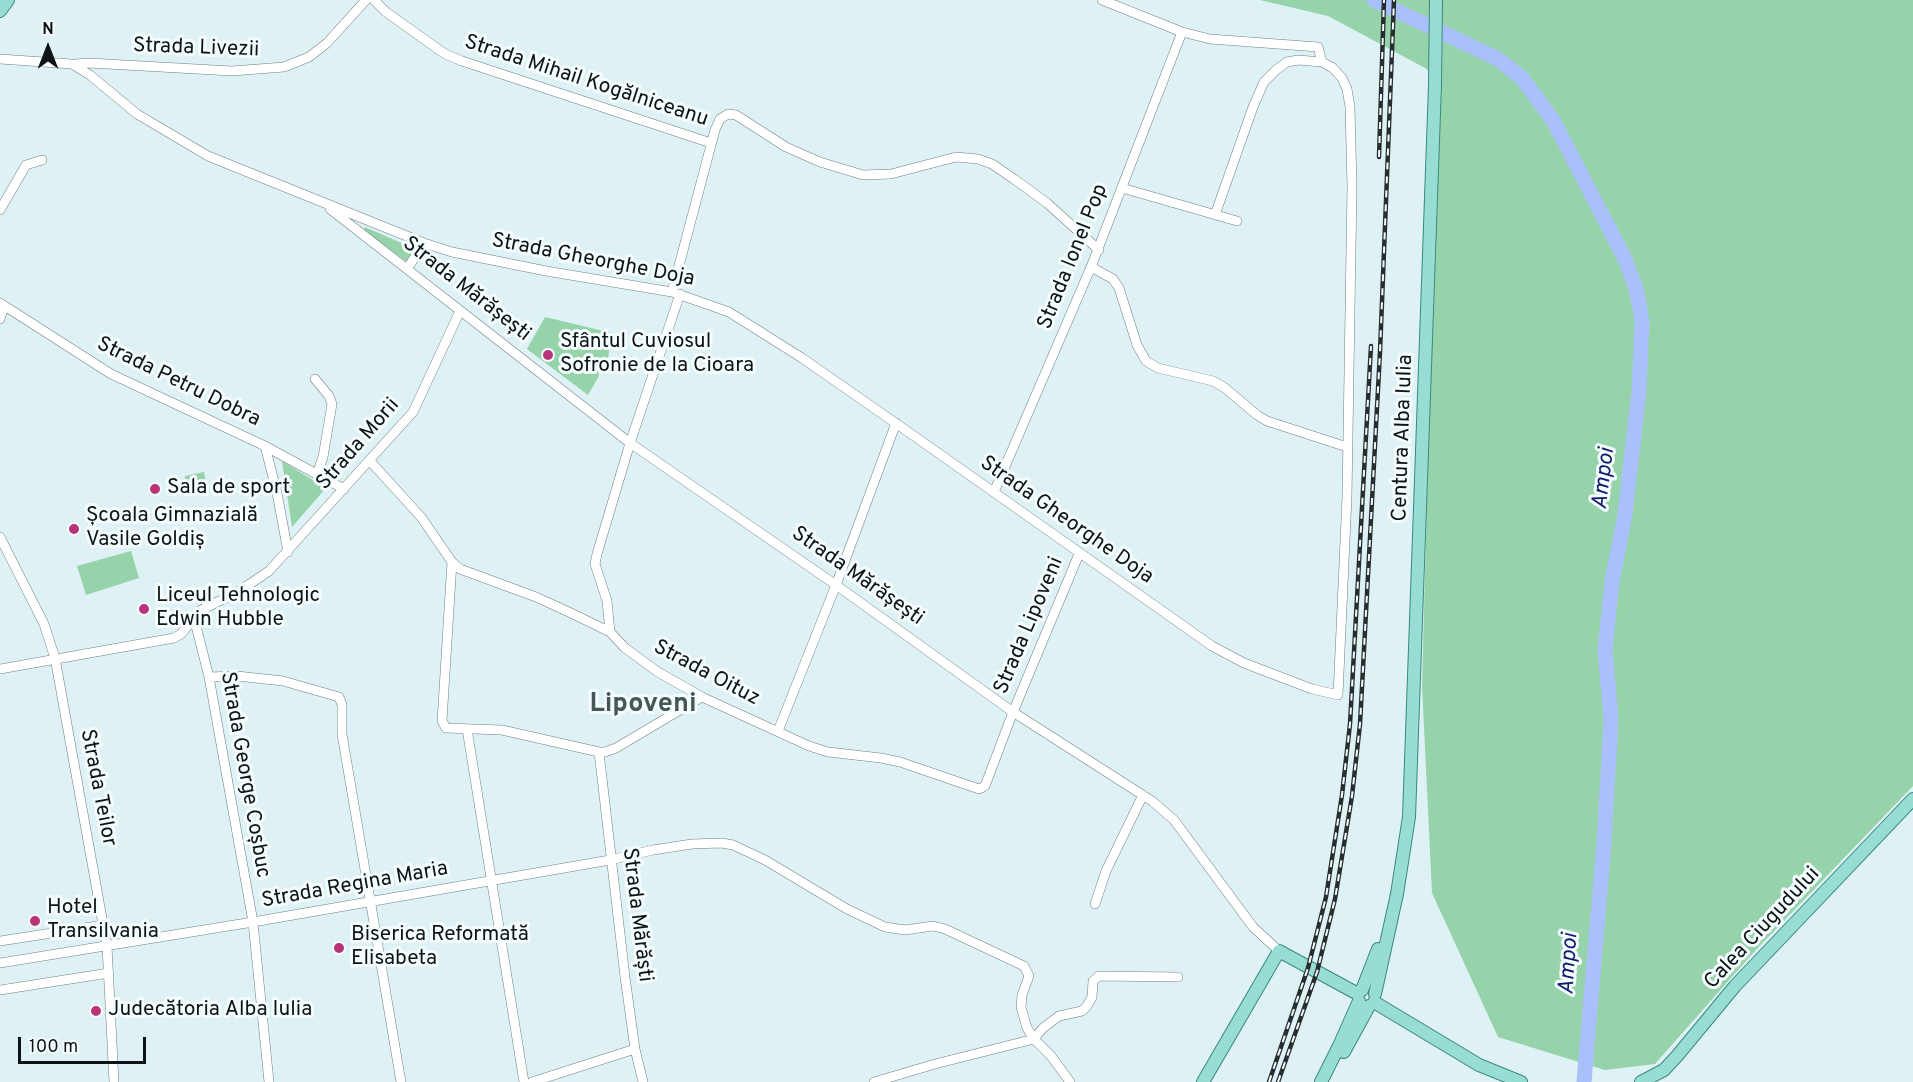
<!DOCTYPE html>
<html>
<head>
<meta charset="utf-8">
<style>
	body { margin:0 }
	#map { position:relative; width:1913px; height:1082px; overflow:hidden; background:#def1f5; font-family:Overpass,sans-serif }
	canvas { display:block }
	.north { position:absolute; left:18px; top:18px; width:60px; height:60px; -webkit-text-stroke:4px #f4fcfe; paint-order:stroke; rotate:0deg; font-size:16px; font-weight:700; line-height:24px; text-align:center; color:#0d1415 }
	.north::after { content:''; display:block; margin:auto; width:21px; height:27px; background:#0d1415; clip-path:polygon(50% 0,100% 100%,50% 72%,0 100%) }
	.scale { position:absolute; left:18px; top:1037px; width:128px; height:27px; box-sizing:border-box; border:3px solid #0d1415; border-top:0; padding-left:8px; font-size:18px; line-height:21px; white-space:nowrap; color:#0d1415; -webkit-text-stroke:4px #f4fcfe; paint-order:stroke }
</style>
</head>
<body>
<div id="map">
<canvas width="1913" height="1082"></canvas>
<div class="north">N</div>
<div class="scale">100 m</div>
</div>
<script>
const ctx = document.querySelector('canvas').getContext('2d');
ctx.lineJoin = 'round';
function paint(path, color) { ctx.fillStyle = color; ctx.fill(path, 'evenodd'); }
const toPath = rows => new Path2D(rows.map(r => 'M' + r).join(''));
function stroke(path, color, width, dash) { ctx.strokeStyle = color; ctx.lineWidth = width; ctx.lineCap = dash ? 'butt' : 'round'; ctx.setLineDash(dash || []); ctx.stroke(path); }
function label(font, color, halo, rows, align = 'center') {
  ctx.font = font + ' Overpass,sans-serif'; ctx.lineWidth = 6; ctx.setLineDash([]); ctx.textBaseline = 'middle'; ctx.strokeStyle = halo; ctx.fillStyle = color; for (const [text, x, y, turn = 0] of rows) {
    ctx.save(); ctx.translate(x, y); ctx.rotate((+turn || 0) * Math.PI / 180); ctx.textAlign = isNaN(turn) ? turn : align; if (halo) ctx.strokeText(text, 0, 0); ctx.fillText(text, 0, 0); ctx.restore();
  }
}
paint(toPath([
	[1260,0,1913,0,1913,786,1753,953,1655,1064,1605,1070,1498,1037,1432,893,1422,686,1432,309,1442,81,1425,68,1328,16],
	[365,227,415,249,407,262,364,230],
	[545,317,612,333,608,358,603,360,598,370,599,376,588,395,527,349],
	[282,461,326,488,292,527],
	[204,472,206,483,185,488,185,476],
	[131,551,139,578,86,595,77,566]
]), '#96d3aa');
stroke(toPath([
	[1374,0,1498,59,1522,78,1554,122,1626,261,1637,292,1642,322,1639,391,1625,514,1612,582,1605,649,1611,719,1604,843,1584,1082]
]), '#aac0fa', 15);
const minor = toPath([
	[374,0,386,12,445,54,462,61,711,143],
	[1102,0,1182,32,1210,39,1318,47,1322,62],
	[0,59,72,64,90,75,137,114,208,156,424,243,452,252,546,271,672,292,729,312,802,358,907,431,1212,646,1244,663,1312,689,1338,695,1347,497,1352,186,1350,107,1347,89,1342,78,1333,68,1322,62,1298,60,1287,62,1276,70,1264,82,1253,107,1215,215],
	[75,64,89,63,232,71,284,67,309,57,327,43,366,0],
	[1122,188,1237,221],
	[330,209,630,443,836,585,1013,712,1152,801,1174,820,1253,927,1279,951],
	[0,210,26,165,42,160],
	[1091,267,1113,279,1119,288,1137,345,1146,361,1158,368,1213,381,1225,388,1257,415,1267,421,1347,447],
	[407,269,424,243],
	[672,292,715,130,720,119,728,114,736,115,786,147,820,162,863,175,891,174,956,157,978,159,992,164,1014,179,1047,203,1099,250],
	[0,303,111,374,265,446,344,489],
	[0,319,4,306],
	[315,379,329,396,332,404,323,457,317,474],
	[265,446,277,493,288,552],
	[370,461,421,517,452,562,460,569,536,597,571,613,610,632,625,648,658,672,702,697,809,746,828,752,881,758,900,762,979,789,985,786,1013,712,1079,554],
	[994,492,1091,267,1182,32],
	[0,537,44,624,55,658,107,946,114,1082],
	[452,562,442,721,446,728,502,730,599,752,605,752,616,748,702,697],
	[194,618,209,677,253,922,269,1082],
	[610,632,607,601,595,564,597,554,630,443,680,294],
	[0,669,174,638,181,634,201,610,238,592,269,571,413,412,460,311],
	[209,677,237,676,283,681,339,697,342,705,342,734,401,1082],
	[467,729,524,1082],
	[778,731,836,585,896,423],
	[599,752,625,977,635,1049,643,1082],
	[1095,904,1106,871,1143,795],
	[0,941,104,925],
	[0,963,253,922,610,860,653,850,692,844,722,843,733,845,765,860,847,909,885,927,905,930,933,926,945,929,1024,966,1029,976,1022,995,1021,1007,1027,1028,1034,1039,1051,1056,1070,1082],
	[0,990,109,973],
	[532,1082,635,1049],
	[874,1082,935,1064,1034,1039,1043,1028,1059,1016,1082,1011,1087,1006,1092,997,1093,981,1099,976,1178,977]
]);
const major = toPath([
	[0,11,8,0],
	[1362,990,1378,949],
	[1375,994,1397,894,1409,817,1435,85,1436,0],
	[1374,1002,1479,1065,1521,1082],
	[1344,1052,1369,1006],
	[1203,1082,1279,951,1358,994],
	[1321,1082,1339,1046,1359,1001],
	[1641,1082,1664,1070,1677,1056,1735,986,1913,799]
]);
stroke(minor, '#6e7f83', 10);
stroke(major, '#3a887e', 14);
stroke(minor, '#fff', 9);
stroke(major, '#97ddd3', 12);
const rail = toPath([
	[1379,157,1384,0],
	[1269,1082,1308,968,1326,897,1342,795,1350,724,1371,346],
	[1278,1082,1317,972,1335,899,1352,796,1360,724,1380,352,1394,0]
]);
stroke(rail, '#262e2f', 4.5);
stroke(rail, '#f4fcfe', 2, [7]);
for (const [x, y, r, color] of [
	[548,355,6,"#b83377"],
	[155,489,6,"#b83377"],
	[74,529,6,"#b83377"],
	[144,609,6,"#b83377"],
	[35,921,6,"#b83377"],
	[339,948,6,"#b83377"],
	[96,1011,6,"#b83377"]
]) { const dot = new Path2D(); dot.arc(x, y, r, 0, 2 * Math.PI); ctx.fillStyle = color; ctx.fill(dot); stroke(dot, '#f4fcfe', 2); }
label('21px', '#0d1415', '#f4fcfe', [
	["Strada Livezii",196,49,2],
	["Strada Mihail Kogălniceanu",586,82,18],
	["Strada Ionel Pop",1074,257,-68],
	["Strada Gheorghe Doja",593,261,11],
	["Strada Mărășești",466,290,38],
	["Strada Petru Dobra",178,383,26],
	["Centura Alba Iulia",1404,438,-88],
	["Strada Morii",359,445,-49],
	["Strada Gheorghe Doja",1066,521,35],
	["Strada Mărășești",857,577,35],
	["Strada Lipoveni",1030,626,-67],
	["Strada Oituz",706,674,28],
	["Strada George Coșbuc",244,775,80],
	["Strada Teilor",97,788,79],
	["Strada Regina Maria",355,886,-10],
	["Strada Mărăști",636,915,83],
	["Calea Ciugudului",1763,929,-47]
]);
label('21px', '#0d1415', '#f4fcfe', [
	["Sfântul Cuviosul",560,343],
	["Sofronie de la Cioara",560,367],
	["Sala de sport",167,489],
	["Școala Gimnazială",86,517],
	["Vasile Goldiș",86,541],
	["Liceul Tehnologic",156,597],
	["Edwin Hubble",156,621],
	["Hotel",47,909],
	["Transilvania",47,933],
	["Biserica Reformată",351,936],
	["Elisabeta",351,960],
	["Judecătoria Alba Iulia",108,1011]
], 'left');
label('italic 22px', '#101b6b', '#f4fcfe', [
	["Ampoi",1605,479,-83],
	["Ampoi",1570,964,-86]
]);
label('bold 27px', '#455558', '#f4fcfe', [
	["Lipoveni",643,706]
]);
</script>
</body>
</html>
